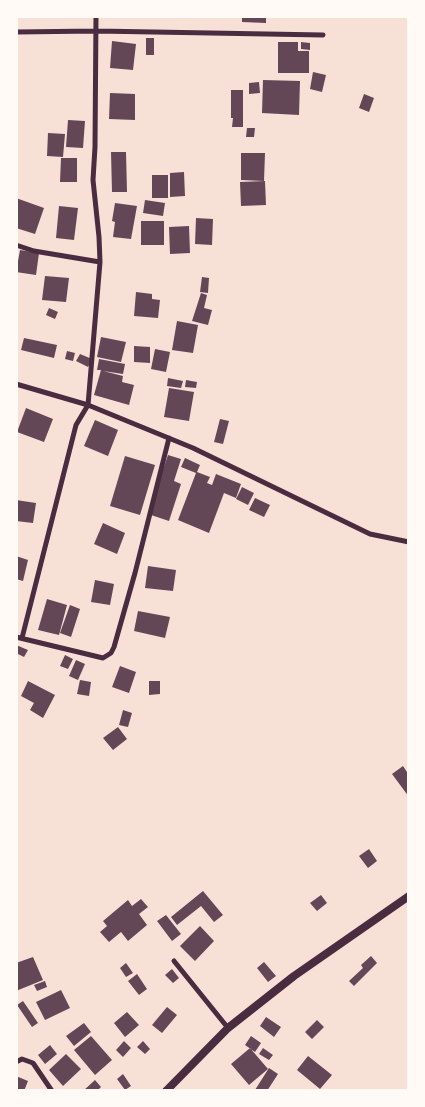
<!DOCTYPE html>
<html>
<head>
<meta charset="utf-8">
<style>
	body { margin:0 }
	#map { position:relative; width:425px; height:1107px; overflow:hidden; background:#f7e1d7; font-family:Barlow,sans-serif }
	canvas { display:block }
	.frame { position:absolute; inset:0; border:18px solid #fffaf5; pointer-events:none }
</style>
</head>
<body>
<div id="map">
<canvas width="425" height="1107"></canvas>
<div class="frame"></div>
</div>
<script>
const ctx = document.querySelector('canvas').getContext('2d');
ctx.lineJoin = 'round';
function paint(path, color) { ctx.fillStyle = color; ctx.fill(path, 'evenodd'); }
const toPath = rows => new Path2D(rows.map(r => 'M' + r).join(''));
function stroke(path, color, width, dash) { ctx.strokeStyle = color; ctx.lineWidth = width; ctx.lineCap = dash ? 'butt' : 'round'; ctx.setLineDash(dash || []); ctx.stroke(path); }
paint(toPath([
	[242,16,266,16,266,23,242,22],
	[146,38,154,38,154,55,146,55],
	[112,41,136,44,133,70,110,68],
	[278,42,298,42,298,51,309,51,309,73,278,73],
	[301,42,310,43,310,50,301,49],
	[313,72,326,75,322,92,310,89],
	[263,80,300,81,299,115,262,113],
	[259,82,260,93,249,94,249,83],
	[231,90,243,90,243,127,232,127,233,118,231,118],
	[110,93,135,94,135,120,109,119],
	[364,94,374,98,369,112,359,108],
	[68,120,85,121,83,148,66,147],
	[247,128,255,128,254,137,246,137],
	[48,133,65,134,63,157,47,156],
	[111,152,126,152,127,192,112,192],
	[241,153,265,153,264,181,241,180],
	[61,158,77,158,77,182,60,182],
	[184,172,185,196,170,197,170,173],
	[152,175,168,175,168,198,152,198],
	[265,181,266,205,241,206,240,182],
	[16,198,44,208,35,234,16,228],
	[145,200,165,203,163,216,143,213],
	[115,203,137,206,131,239,113,237,115,222,112,221],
	[59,206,78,208,74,240,56,238],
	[196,218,213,219,212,245,195,244],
	[141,221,164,221,164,245,141,245],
	[189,226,190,253,170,254,169,227],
	[20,250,39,253,36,275,16,272],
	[45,276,69,278,66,302,42,300],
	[202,277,209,278,208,293,200,292],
	[136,292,152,294,152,299,160,300,158,318,134,316],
	[201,293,207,295,204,308,212,310,208,325,192,321],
	[49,308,58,312,55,319,46,315],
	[177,321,198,325,193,353,172,350],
	[101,337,126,342,121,362,97,357],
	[24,338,57,345,54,358,21,350],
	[134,346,150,347,150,363,134,362],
	[155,349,170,352,166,372,151,369],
	[67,351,75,353,73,361,65,359],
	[80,354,92,359,88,367,76,361],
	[99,359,125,364,123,374,103,371,123,376,122,382,134,385,129,405,94,395,101,370,97,370],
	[168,378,183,381,181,388,167,386],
	[186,380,197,382,196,388,185,387],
	[169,388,194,392,189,421,164,417],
	[26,408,53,419,44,442,17,432],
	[220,419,229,421,223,444,214,442],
	[95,420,118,430,108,456,84,446],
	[168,455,181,459,174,481,181,484,169,521,148,514],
	[125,456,155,465,140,515,110,506],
	[185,458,200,465,197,472,210,477,207,483,212,485,216,474,241,484,236,498,224,493,209,533,178,520,196,473,181,467],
	[242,487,254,493,248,505,236,499],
	[255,498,270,505,264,517,249,510],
	[16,500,36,503,33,523,16,521],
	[103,523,125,533,117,554,94,544],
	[16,556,28,560,23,581,16,579],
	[148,566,176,570,173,591,145,588],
	[95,580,114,584,110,605,91,602],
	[47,599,67,605,59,635,38,630],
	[70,605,80,609,71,637,60,633],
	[138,611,170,617,165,638,134,631],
	[16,645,28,650,24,657,16,653],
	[65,655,73,659,68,669,60,666],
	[76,660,85,664,78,680,69,676],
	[120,666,136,672,129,693,112,687],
	[80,680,91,682,89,696,77,694],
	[28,681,55,695,43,718,30,710,34,703,21,696],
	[149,681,160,681,160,694,149,695],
	[123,710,132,713,128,727,119,725],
	[118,727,127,739,113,750,103,738],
	[403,766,409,775,409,797,392,774],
	[369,849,377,861,368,868,359,856],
	[203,891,223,915,214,922,201,906,177,925,171,917],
	[321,895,327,903,317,911,310,903],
	[141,899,148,907,139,914,147,925,128,941,121,932,109,942,100,932,107,926,103,921,128,900,132,906],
	[166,915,181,934,172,941,157,921],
	[200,926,214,941,195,961,180,946],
	[371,956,377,963,354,986,349,981,363,968,361,965],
	[33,957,43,980,16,991,16,963],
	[264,962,276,976,268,982,257,968],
	[126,963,133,973,126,977,120,968],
	[172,969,179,978,173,983,165,975],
	[137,974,147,989,139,995,128,981],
	[45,981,47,987,37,991,34,985],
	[61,990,70,1008,45,1020,36,1002],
	[23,1001,38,1023,32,1027,17,1005],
	[167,1007,177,1015,162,1033,152,1025],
	[127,1012,139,1025,125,1037,114,1023],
	[266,1017,281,1027,274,1037,260,1026],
	[317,1020,324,1027,312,1039,305,1032],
	[84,1023,91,1032,74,1046,66,1036],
	[91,1036,112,1060,95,1075,74,1050],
	[251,1036,261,1043,255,1052,245,1045],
	[124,1041,131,1048,123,1057,116,1050],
	[143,1041,150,1049,145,1054,137,1047],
	[50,1045,57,1054,45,1064,38,1055],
	[250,1048,268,1069,249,1085,231,1064],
	[263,1048,273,1055,269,1060,259,1054],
	[66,1054,81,1069,63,1086,49,1070],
	[308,1056,332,1075,320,1089,297,1070],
	[269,1068,278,1074,267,1091,256,1091,255,1090],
	[123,1074,131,1086,125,1090,117,1079],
	[16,1076,28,1081,24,1091,16,1089],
	[95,1080,101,1087,97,1091,83,1091]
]), '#644757');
stroke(toPath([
	[16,32,97,31,323,35],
	[16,245,34,251,100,262],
	[16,384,88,405,193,448,370,534,409,542],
	[16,637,103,658,111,653,114,647,135,573,169,438],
	[22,638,76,425,88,405,100,262,99,237,93,180,95,147,96,16],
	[174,961,228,1028],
	[16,1062,22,1059,33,1063,52,1091]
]), '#4a2c40', 5);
stroke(toPath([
	[166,1091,228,1028,294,976,409,896]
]), '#4a2c40', 8);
</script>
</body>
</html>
